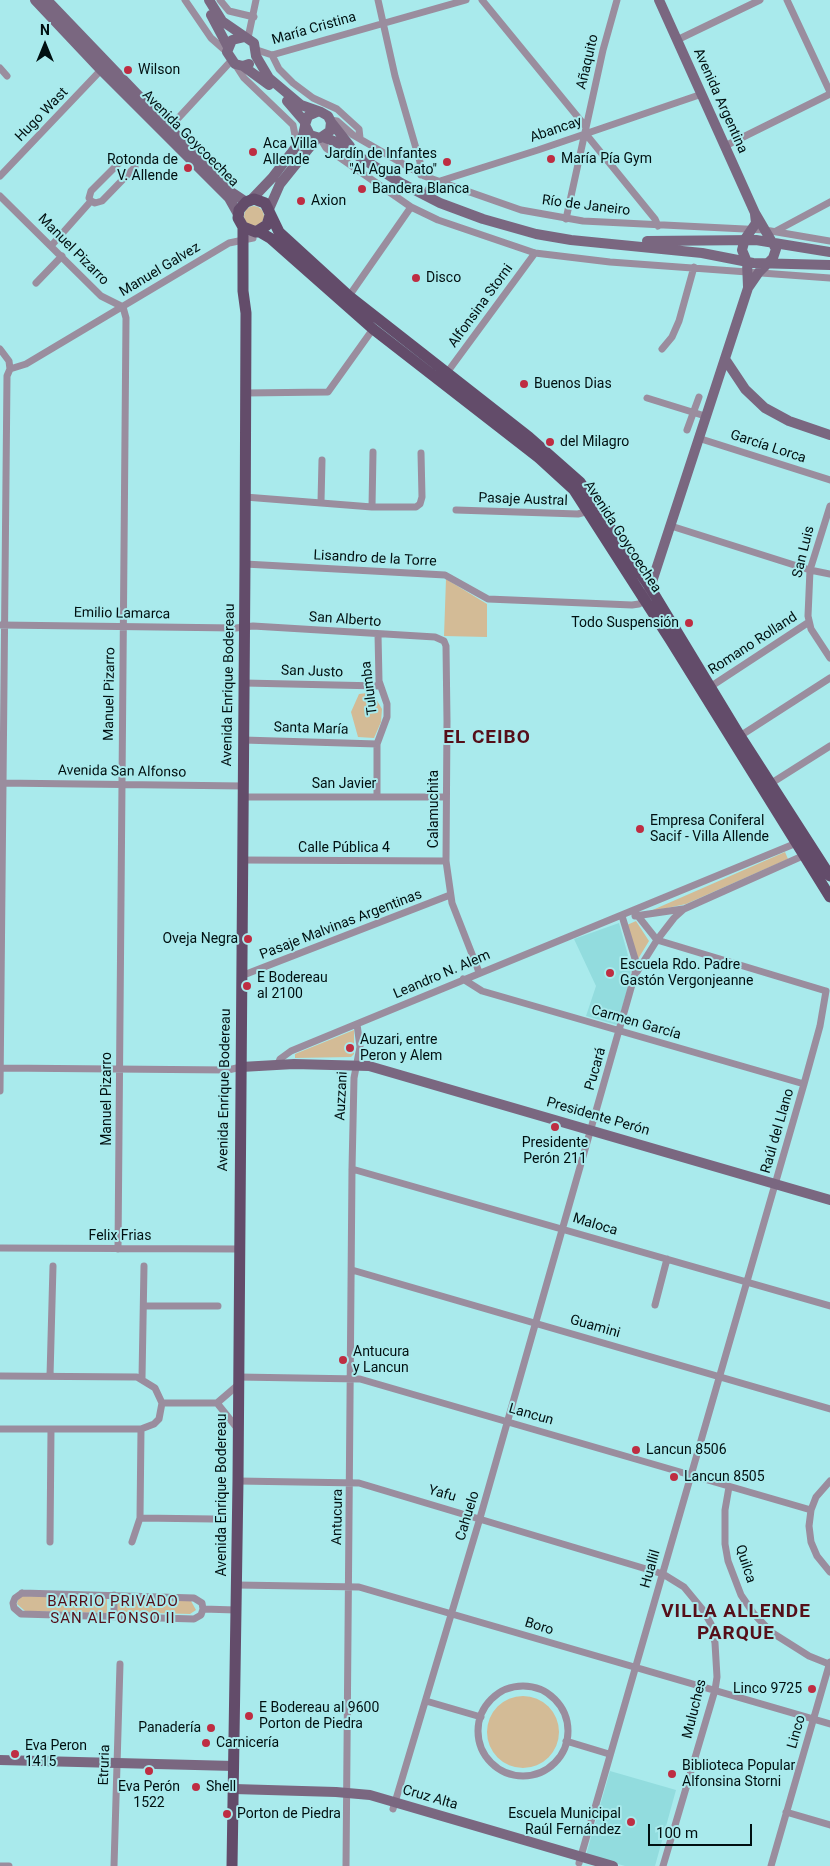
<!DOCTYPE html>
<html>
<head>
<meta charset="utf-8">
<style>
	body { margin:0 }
	#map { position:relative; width:830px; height:1866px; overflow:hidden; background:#a9eaec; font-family:Roboto,sans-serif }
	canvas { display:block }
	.north { position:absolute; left:20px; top:20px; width:50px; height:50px; -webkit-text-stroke:4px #a9eaec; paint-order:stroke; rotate:0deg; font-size:14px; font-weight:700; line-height:20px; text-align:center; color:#001011 }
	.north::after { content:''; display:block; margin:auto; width:18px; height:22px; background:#001011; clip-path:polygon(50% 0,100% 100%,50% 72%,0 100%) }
	.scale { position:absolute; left:648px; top:1824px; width:104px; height:22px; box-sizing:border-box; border:2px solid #001011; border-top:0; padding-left:6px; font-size:15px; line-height:18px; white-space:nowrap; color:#001011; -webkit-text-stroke:4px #a9eaec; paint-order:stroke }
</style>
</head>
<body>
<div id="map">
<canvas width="830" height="1866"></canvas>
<div class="north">N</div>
<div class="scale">100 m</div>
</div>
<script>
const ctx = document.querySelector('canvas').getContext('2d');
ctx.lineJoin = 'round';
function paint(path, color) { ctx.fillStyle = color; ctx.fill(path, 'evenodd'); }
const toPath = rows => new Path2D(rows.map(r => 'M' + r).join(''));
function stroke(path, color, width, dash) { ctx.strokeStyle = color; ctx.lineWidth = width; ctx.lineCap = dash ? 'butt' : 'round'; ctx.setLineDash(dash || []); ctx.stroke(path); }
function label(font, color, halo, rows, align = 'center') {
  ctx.font = font + ' Roboto,sans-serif'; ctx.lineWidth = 4; ctx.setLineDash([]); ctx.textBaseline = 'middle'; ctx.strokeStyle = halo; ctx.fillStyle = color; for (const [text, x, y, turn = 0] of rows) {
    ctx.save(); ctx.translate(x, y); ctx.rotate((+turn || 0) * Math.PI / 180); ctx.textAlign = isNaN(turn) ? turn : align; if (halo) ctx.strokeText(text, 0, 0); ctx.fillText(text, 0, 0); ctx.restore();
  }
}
paint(toPath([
	[619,923,631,966,630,980,617,1025,586,1016,596,986,574,939],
	[610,1771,676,1790,655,1866,625,1866,586,1855]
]), '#92dcde');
paint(toPath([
	'244 216a10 10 0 1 1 20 0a10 10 0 1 1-20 0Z',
	[446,579,487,604,487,637,444,636],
	[367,693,376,699,382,709,381,722,374,738,358,737,351,712,359,694],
	[785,852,788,859,686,904,648,912],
	[636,921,649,941,638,959,627,925],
	[354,1030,354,1054,351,1057,295,1058,295,1054],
	[19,1596,107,1597,107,1613,25,1611,17,1604],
	[118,1598,191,1601,196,1610,190,1614,117,1612],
	'487 1732a36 36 0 1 1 72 0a36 36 0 1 1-72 0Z'
]), '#d3bb96');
stroke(toPath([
	[185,0,211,38,227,52],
	[220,0,229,11,254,17],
	[378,0,395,76,420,162,421,175],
	[482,0,586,127],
	[787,0,830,92],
	[248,38,256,0],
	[677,40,760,0],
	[257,50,272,55,466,0],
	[272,55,279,69,293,83,313,98,337,109,359,129,360,138],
	[235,64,244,78,293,125,297,145],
	[0,68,7,76],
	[330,120,337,121,353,135,424,176,521,210,583,221,765,230,830,241],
	[170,127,231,61],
	[585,133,655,219,658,226],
	[320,138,326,148,411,207,438,220,535,253,610,262,830,278],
	[725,146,830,94],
	[0,176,101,70],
	[0,196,101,296,123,307],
	[424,196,431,185,437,182,538,150,702,94],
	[566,219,603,50,617,0],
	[776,231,830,202],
	[51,246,91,201,95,203,102,201,135,167,135,163,125,157,91,191,89,198,91,201],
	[36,283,62,256],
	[349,296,411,207],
	[0,349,9,361,10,369],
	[662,349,672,337,679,321,694,267],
	[446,374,535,253],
	[245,393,328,392,373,329],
	[647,398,705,416],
	[687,430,699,397],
	[698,438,830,480],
	[245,497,372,507,416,507,420,504,422,497,421,453],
	[321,502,322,460],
	[830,506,810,570,808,616,811,629,830,658],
	[372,507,373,452],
	[456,510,578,514,589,511],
	[671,526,810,570,830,574],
	[245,564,445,575,488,599,632,605,639,604,645,600],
	[1,625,236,628,253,626,435,637,444,641,446,646,447,721,446,861,452,903,479,972],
	[244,683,380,686],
	[710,687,809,622],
	[740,736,830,678],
	[243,740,377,744],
	[0,783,243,786],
	[770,784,830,746],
	[377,796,377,744,387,717,387,704,379,681,378,634],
	[243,797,445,797],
	[242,860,446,861],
	[634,911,657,940,826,991],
	[635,916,683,909],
	[637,972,657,940,674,918,684,909,807,854],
	[241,976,450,895],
	[463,979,482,991,804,1084],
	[278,1064,280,1059,291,1051,799,842],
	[0,1068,228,1070,241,1067],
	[0,1091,7,376,10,369,26,364,229,243,253,238],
	[352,1169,830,1306],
	[0,1248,239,1249],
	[118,1249,126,318,123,307],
	[352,1270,830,1409],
	[655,1305,667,1259],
	[144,1306,218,1306],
	[0,1376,137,1377,155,1388,162,1403],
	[50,1376,53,1266],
	[238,1377,360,1379,811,1510],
	[142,1378,144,1266],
	[217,1403,237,1428],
	[0,1429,141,1429],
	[238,1481,359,1483,663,1574,684,1587,703,1610,711,1624,715,1643,717,1677,715,1690,663,1866],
	[830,1481,816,1497,811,1510,809,1526,811,1542,817,1556,830,1572],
	[729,1487,725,1510,725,1544,728,1561,741,1595,754,1614,771,1632,809,1656,829,1664],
	[140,1518,214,1519],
	[50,1542,51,1429],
	[132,1542,140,1518,141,1429,154,1424,159,1419,162,1403,217,1403,238,1385],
	[237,1585,359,1587,830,1724],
	[22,1593,194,1598,202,1603,203,1609,201,1615,194,1619,21,1614,14,1608,13,1603,15,1598,22,1593],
	[203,1609,236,1610],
	[114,1616,114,1595],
	'478 1731a45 45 0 1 1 90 0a45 45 0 1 1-90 0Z',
	[426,1701,481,1717],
	[566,1741,609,1754],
	[393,1809,480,1518,635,974,636,962,622,916],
	[786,1812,830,1825],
	[579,1863,804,1084,820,1026,826,991],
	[0,1866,9,1866],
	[114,1866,120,1664],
	[346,1866,352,1169,354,1078,360,1047,357,1024],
	[771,1866,830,1662]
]), '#9a8d9e', 7);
stroke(toPath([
	[35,0,101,70,229,198,238,214],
	[47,0,231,192,246,202],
	[209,0,222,21,254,43,256,56,269,78,301,105,321,112,328,116,331,122,330,131,320,138,310,135,305,125,308,116,317,112],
	[211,15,228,47],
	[245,37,232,40,227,52,235,64,243,66,249,64],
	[243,66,269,85],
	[287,101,305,122],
	[331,122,350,146],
	[323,137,336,142,401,183,440,203,483,219,536,234,571,240,702,253,753,263,830,265],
	[251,200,272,178,302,139,305,126],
	[269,209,280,184,317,138],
	[647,241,756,240,830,252],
	[748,287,747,262,742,250,745,239,756,223,755,214],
	[725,359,745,389,765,408,789,421,830,435],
	[648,594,748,288,759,272,773,258,776,249,755,213,659,0],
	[241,1067,294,1064,369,1066,830,1200],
	[0,1760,234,1766],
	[234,1789,336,1792,370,1795,613,1866]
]), '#7a6780', 10);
stroke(toPath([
	[270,215,267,225,256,232,243,227,238,218,239,210,246,202,254,199,265,203,279,232,349,296,529,437,580,482,651,589,740,736,830,876],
	[258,231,270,238,373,329,539,458,574,490,671,641,830,897],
	[232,1866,238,1481,245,564,246,313,243,291,243,227]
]), '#634c6a', 11);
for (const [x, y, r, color] of [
	[128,70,5,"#be2d42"],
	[253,152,5,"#be2d42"],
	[551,159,5,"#be2d42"],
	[447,162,5,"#be2d42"],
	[188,168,5,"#be2d42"],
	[362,189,5,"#be2d42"],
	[301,201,5,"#be2d42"],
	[416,278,5,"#be2d42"],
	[524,384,5,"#be2d42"],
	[550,442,5,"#be2d42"],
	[689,623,5,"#be2d42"],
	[640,829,5,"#be2d42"],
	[248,939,5,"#be2d42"],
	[610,973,5,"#be2d42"],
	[247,986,5,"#be2d42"],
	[350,1048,5,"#be2d42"],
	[555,1127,5,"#be2d42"],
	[343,1360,5,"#be2d42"],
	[636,1450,5,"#be2d42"],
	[674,1477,5,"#be2d42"],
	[812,1689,5,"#be2d42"],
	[249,1716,5,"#be2d42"],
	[211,1728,5,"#be2d42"],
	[206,1743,5,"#be2d42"],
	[15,1754,5,"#be2d42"],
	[149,1771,5,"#be2d42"],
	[672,1774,5,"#be2d42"],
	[196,1787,5,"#be2d42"],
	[227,1814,5,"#be2d42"],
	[631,1822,5,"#be2d42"]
]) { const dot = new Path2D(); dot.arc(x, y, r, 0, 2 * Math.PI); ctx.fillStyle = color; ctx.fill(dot); stroke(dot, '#a9eaec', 2); }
label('14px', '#001011', '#a9eaec', [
	["María Cristina",314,29,-16],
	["Añaquito",588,62,-77],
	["Avenida Argentina",720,101,66],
	["Hugo Wast",42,115,-46],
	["Abancay",556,130,-19],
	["Avenida Goycoechea",190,139,45],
	["Río de Janeiro",586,206,7],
	["Manuel Pizarro",73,250,45],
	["Manuel Galvez",160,270,-31],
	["Alfonsina Storni",481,306,-54],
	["García Lorca",768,447,18],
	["Pasaje Austral",523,500,2],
	["Avenida Goycoechea",622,537,57],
	["San Luis",804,552,-76],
	["Lisandro de la Torre",375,559,3],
	["Emilio Lamarca",122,614,1],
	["San Alberto",345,620,4],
	["Romano Rolland",753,644,-33],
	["San Justo",312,672,2],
	["Avenida Enrique Bodereau",229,685,-89],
	["Tulumba",370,688,-97],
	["Manuel Pizarro",110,694,-89],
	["Santa María",311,729,2],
	["Avenida San Alfonso",122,772,1],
	["San Javier",344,784],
	["Calamuchita",434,809,-90],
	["Calle Pública 4",344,848],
	["Pasaje Malvinas Argentinas",341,925,-21],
	["Leandro N. Alem",442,975,-23],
	["Carmen García",636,1023,16],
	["Pucará",596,1069,-74],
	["Avenida Enrique Bodereau",225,1090,-89],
	["Auzzani",342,1096,-87],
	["Manuel Pizarro",107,1099,-90],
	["Presidente Perón",598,1117,16],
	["Raúl del Llano",778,1131,-74],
	["Maloca",595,1225,17],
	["Felix Frias",120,1236],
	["Guamini",595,1327,16],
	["Lancun",531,1415,16],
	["Yafu",442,1494,16],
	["Avenida Enrique Bodereau",222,1495,-90],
	["Cahuelo",468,1516,-73],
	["Antucura",338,1517,-89],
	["Quilca",745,1564,72],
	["Huallil",651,1569,-74],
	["Boro",539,1627,17],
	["Muluches",695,1709,-76],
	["Linco",797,1732,-74],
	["Etruria",105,1765,-88],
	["Cruz Alta",430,1798,16]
]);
label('14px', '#001011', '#a9eaec', [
	["Wilson",138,70],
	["Aca Villa",263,144],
	["Allende",263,160],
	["Jardín de Infantes",437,154,"right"],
	["\"Al Agua Pato\"",437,170,"right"],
	["María Pía Gym",561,159],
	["Rotonda de",178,160,"right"],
	["V. Allende",178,176,"right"],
	["Bandera Blanca",372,189],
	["Axion",311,201],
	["Disco",426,278],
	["Buenos Dias",534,384],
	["del Milagro",560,442],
	["Todo Suspensión",679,623,"right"],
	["Empresa Coniferal",650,821],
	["Sacif - Villa Allende",650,837],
	["Oveja Negra",238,939,"right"],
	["Escuela Rdo. Padre",620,965],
	["Gastón Vergonjeanne",620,981],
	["E Bodereau",257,978],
	["al 2100",257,994],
	["Auzari, entre",360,1040],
	["Peron y Alem",360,1056],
	["Presidente",555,1143,"center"],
	["Perón 211",555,1159,"center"],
	["Antucura",353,1352],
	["y Lancun",353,1368],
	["Lancun 8506",646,1450],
	["Lancun 8505",684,1477],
	["Linco 9725",802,1689,"right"],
	["E Bodereau al 9600",259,1708],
	["Porton de Piedra",259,1724],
	["Panadería",201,1728,"right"],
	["Carnicería",216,1743],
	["Eva Peron",25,1746],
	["1415",25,1762],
	["Biblioteca Popular",682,1766],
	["Alfonsina Storni",682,1782],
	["Eva Perón",149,1787,"center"],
	["1522",149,1803,"center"],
	["Shell",206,1787],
	["Porton de Piedra",237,1814],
	["Escuela Municipal",621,1814,"right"],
	["Raúl Fernández",621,1830,"right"]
], 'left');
ctx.letterSpacing = '1px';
label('15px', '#550f19', '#a9eaec', [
	["BARRIO PRIVADO",113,1602],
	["SAN ALFONSO II",113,1619]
]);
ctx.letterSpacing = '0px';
ctx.letterSpacing = '1px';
label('bold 19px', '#550f19', '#a9eaec', [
	["EL CEIBO",487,738],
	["VILLA ALLENDE",736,1612],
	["PARQUE",736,1634]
]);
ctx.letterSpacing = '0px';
</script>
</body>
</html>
